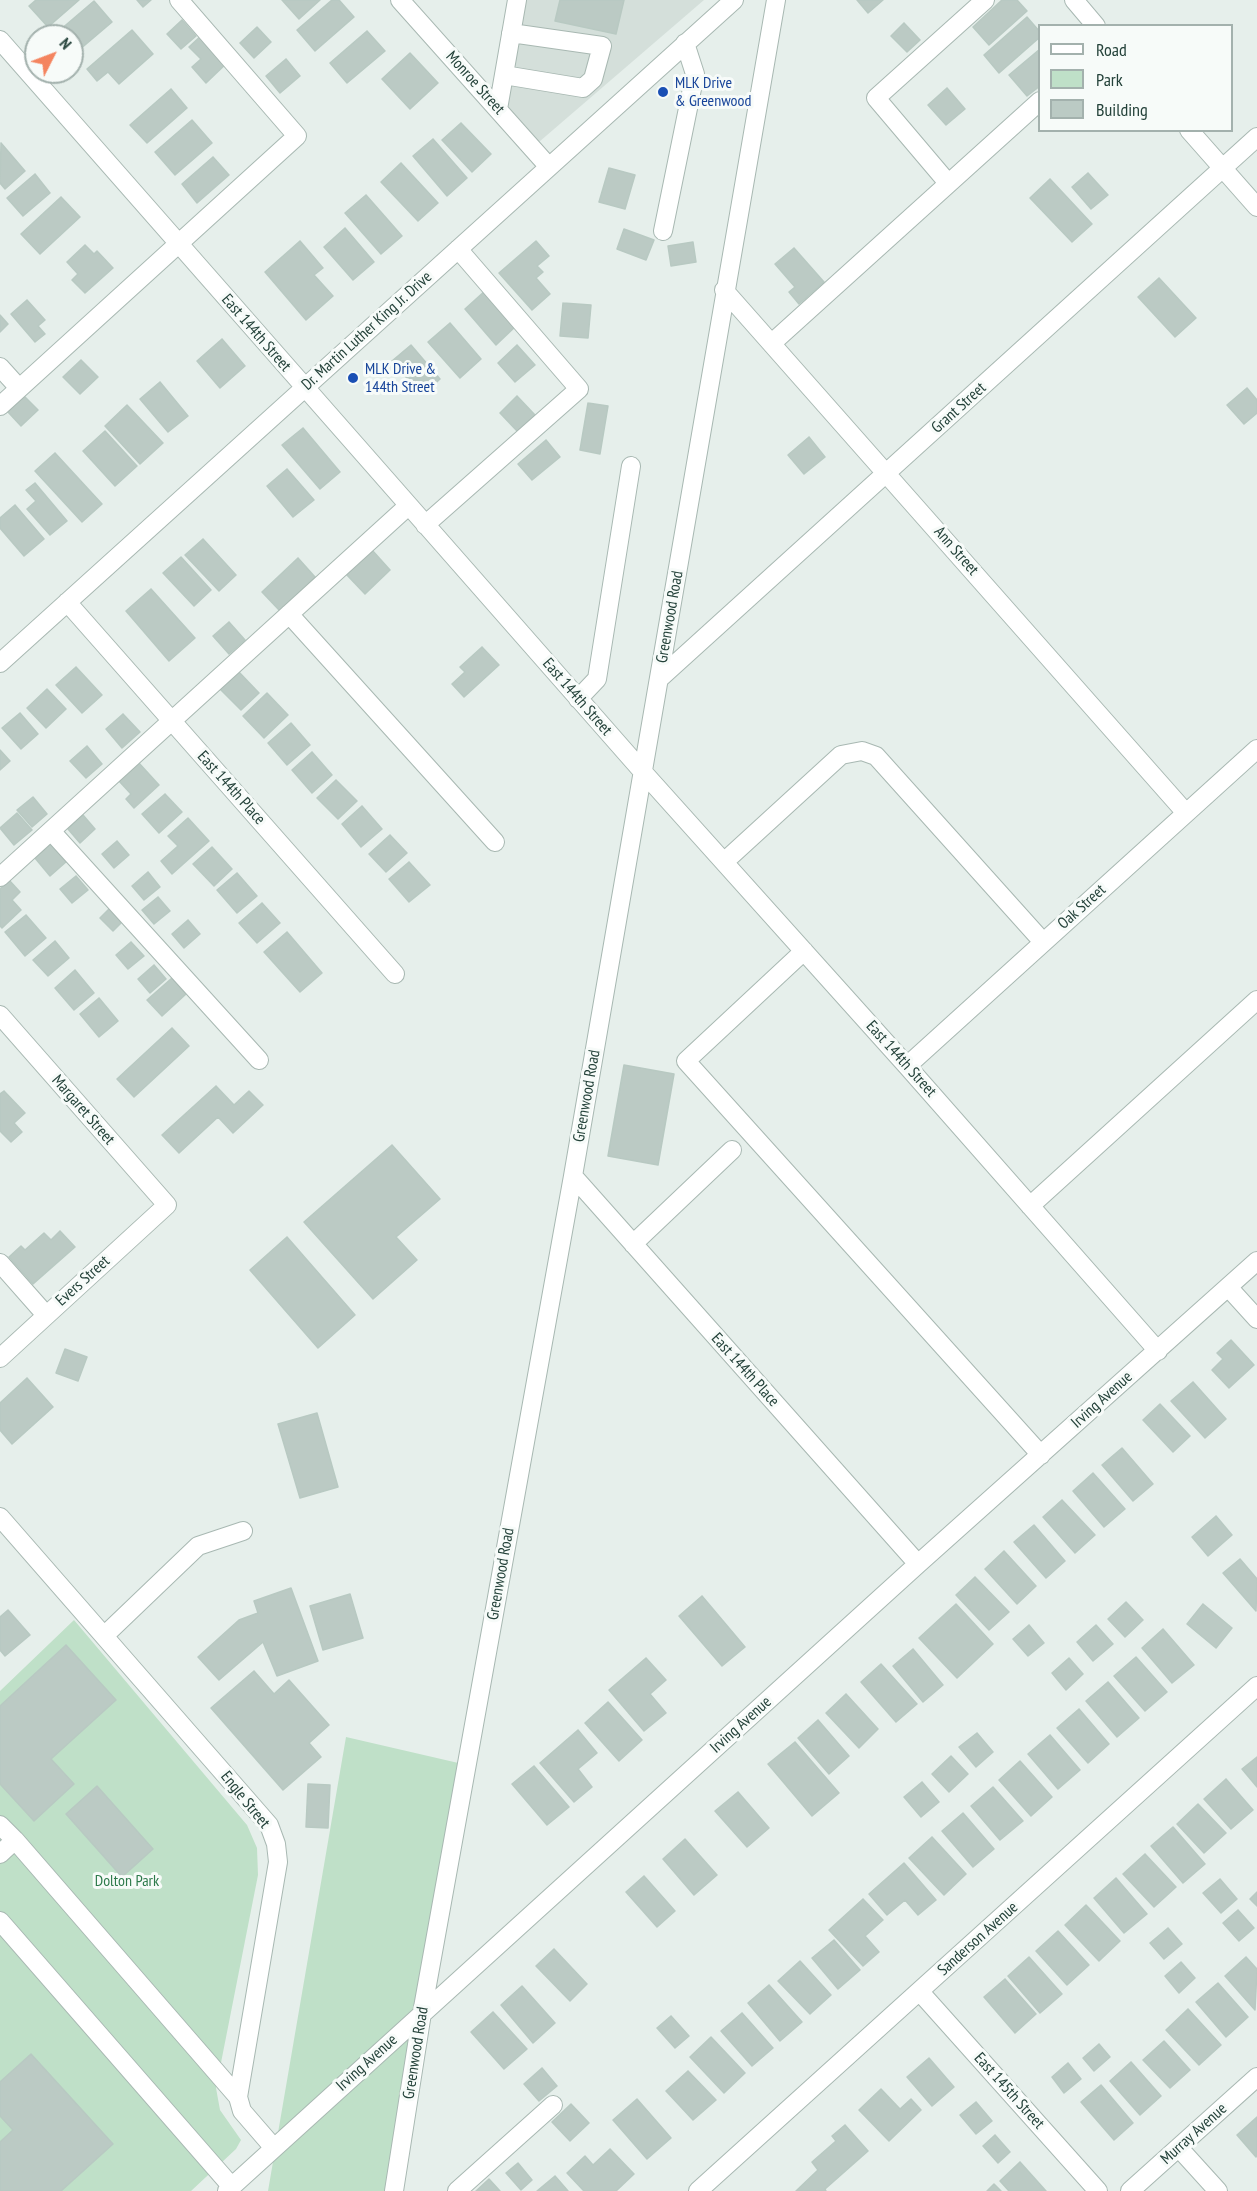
<!DOCTYPE html>
<html>
<head>
<meta charset="utf-8">
<style>
	body { margin:0 }
	#map { position:relative; width:1257px; height:2191px; overflow:hidden; background:#e6efeb; font-family:"PT Sans Narrow",sans-serif }
	canvas { display:block }
	.legend { position:absolute; left:1038px; top:24px; width:195px; height:108px; box-sizing:border-box; background:#f7fbf9; border:2px solid #a3b1ad; margin:0; padding:8px 10px; list-style:none; font-size:18px; color:#24423a }
	.legend li { display:flex; align-items:center; gap:12px; height:30px }
	.legend b { width:30px; border:2px solid #a3b1ad }
	.north { position:absolute; left:24px; top:24px; width:60px; height:60px; box-sizing:border-box; background:#f7fbf9; border:2px solid #a3b1ad; border-radius:50%; rotate:48deg; font-size:16px; font-weight:700; line-height:24px; text-align:center; color:#24423a }
	.north::after { content:''; display:block; margin:auto; width:21px; height:27px; background:#f4845f; clip-path:polygon(50% 0,100% 100%,50% 72%,0 100%) }
</style>
</head>
<body>
<div id="map">
<canvas width="1257" height="2191"></canvas>
<ul class="legend">
<li><b style="height:8px;background:#fff"></b>Road</li>
<li><b style="height:16px;background:#bfe0c8"></b>Park</li>
<li><b style="height:16px;background:#bbcac4"></b>Building</li>
</ul>
<div class="north">N</div>
</div>
<script>
const ctx = document.querySelector('canvas').getContext('2d');
ctx.lineJoin = 'round';
function paint(path, color) { ctx.fillStyle = color; ctx.fill(path, 'evenodd'); }
const toPath = rows => new Path2D(rows.map(r => 'M' + r).join(''));
function stroke(path, color, width, dash) { ctx.strokeStyle = color; ctx.lineWidth = width; ctx.lineCap = dash ? 'butt' : 'round'; ctx.setLineDash(dash || []); ctx.stroke(path); }
function label(font, color, halo, rows, align = 'center') {
  ctx.font = font + ' "PT Sans Narrow",sans-serif'; ctx.lineWidth = 6; ctx.setLineDash([]); ctx.textBaseline = 'middle'; ctx.strokeStyle = halo; ctx.fillStyle = color; for (const [text, x, y, turn = 0] of rows) {
    ctx.save(); ctx.translate(x, y); ctx.rotate((+turn || 0) * Math.PI / 180); ctx.textAlign = isNaN(turn) ? turn : align; if (halo) ctx.strokeText(text, 0, 0); ctx.fillText(text, 0, 0); ctx.restore();
  }
}
paint(toPath([
	[517,0,704,0,532,148,498,109]
]), '#d4dfda');
paint(toPath([
	[74,1620,247,1825,257,1848,258,1875,216,2088,220,2110,241,2140,236,2149,191,2191,0,2191,0,1691],
	[346,1737,467,1765,393,2191,268,2191]
]), '#bfe0c8');
const building = toPath([
	[36,0,79,0,48,27,29,6,36,0],
	[137,0,151,0,143,7,137,0],
	[282,0,320,0,299,19,282,0],
	[332,0,339,0,354,17,315,51,297,30,332,0],
	[560,0,624,0,616,34,555,21,560,0],
	[857,0,883,0,868,13,857,0],
	[1002,0,1017,0,1027,11,989,45,973,27,1002,0],
	[94,1,112,22,72,56,72,36,53,36,94,1],
	[1027,17,1040,32,1040,37,999,73,984,55,1027,17],
	[182,20,196,36,181,49,167,34,182,20],
	[904,23,920,40,907,52,891,36,904,23],
	[257,27,271,42,254,58,240,43,257,27],
	[132,30,153,54,119,84,108,72,97,81,87,69,132,30],
	[367,31,385,51,347,83,330,63,367,31],
	[204,33,230,60,206,83,192,67,201,59,189,47,204,33],
	[1040,49,1040,86,1027,96,1009,75,1040,49],
	[410,53,438,83,410,109,382,79,410,53],
	[286,59,300,76,280,93,266,76,286,59],
	[947,88,965,109,946,125,928,105,947,88],
	[171,89,187,108,147,143,130,125,171,89],
	[192,120,212,143,175,175,155,152,192,120],
	[461,123,491,154,472,172,442,140,461,123],
	[433,139,467,178,447,196,413,156,433,139],
	[1,143,25,171,5,189,0,183,1,143],
	[213,157,229,175,197,203,182,184,213,157],
	[401,163,438,203,418,221,381,182,401,163],
	[609,168,635,175,625,209,599,202,609,168],
	[1088,173,1108,195,1091,209,1072,187,1088,173],
	[35,174,50,193,23,216,7,198,35,174],
	[1050,179,1092,224,1072,242,1030,198,1050,179],
	[366,195,402,236,381,254,345,213,366,195],
	[61,197,80,217,40,254,21,234,61,197],
	[345,228,374,262,353,280,324,247,345,228],
	[624,229,654,240,646,260,617,249,624,229],
	[300,241,323,268,314,275,333,296,306,320,265,272,300,241],
	[536,241,549,256,537,266,543,272,536,278,550,294,532,310,499,273,536,241],
	[693,242,696,262,671,266,668,246,693,242],
	[85,245,94,254,97,251,113,268,85,293,72,280,78,274,67,262,85,245],
	[794,248,824,282,799,304,789,292,795,287,775,264,794,248],
	[1159,278,1196,318,1175,337,1138,297,1159,278],
	[486,290,517,325,496,345,465,309,486,290],
	[27,300,45,320,38,326,45,334,35,342,11,314,27,300],
	[563,303,591,305,588,338,560,336,563,303],
	[0,315,8,324,0,332,0,315],
	[450,323,481,359,460,378,428,342,450,323],
	[222,339,245,366,220,388,197,361,222,339],
	[411,345,440,379,426,392,416,381,413,385,392,361,411,345],
	[517,345,535,365,515,382,498,363,517,345],
	[81,360,98,377,80,394,63,377,81,360],
	[160,382,188,416,168,432,140,399,160,382],
	[1247,388,1257,400,1257,413,1244,424,1227,405,1247,388],
	[24,396,38,410,21,426,8,412,24,396],
	[517,396,535,415,518,432,500,413,517,396],
	[588,403,608,406,600,454,580,450,588,403],
	[127,405,163,443,140,464,105,426,127,405],
	[303,428,340,472,320,489,282,445,303,428],
	[105,431,137,466,115,486,83,451,105,431],
	[809,437,825,457,804,474,788,455,809,437],
	[546,440,560,457,532,480,518,464,546,440],
	[55,453,102,504,82,522,35,471,55,453],
	[287,469,314,500,293,517,267,486,287,469],
	[35,483,67,521,50,535,27,509,36,501,26,490,35,483],
	[15,505,44,539,24,556,0,528,0,518,15,505],
	[203,539,236,575,219,591,185,555,203,539],
	[372,550,390,570,365,594,346,574,372,550],
	[181,557,211,590,194,606,163,573,181,557],
	[298,558,315,577,280,611,262,592,298,558],
	[151,589,195,638,169,661,126,611,151,589],
	[229,622,245,640,229,654,213,636,229,622],
	[482,647,499,665,464,697,452,684,465,672,460,667,482,647],
	[76,667,102,695,82,713,56,685,76,667],
	[238,671,259,693,241,710,220,689,238,671],
	[47,689,66,709,46,728,27,708,47,689],
	[267,693,288,715,264,738,243,716,267,693],
	[20,713,38,734,21,749,2,728,20,713],
	[123,714,140,732,122,748,106,729,123,714],
	[291,723,310,745,287,765,268,743,291,723],
	[87,746,102,764,86,778,70,761,87,746],
	[0,750,10,761,0,770,0,750],
	[312,752,332,775,312,793,292,770,312,752],
	[138,762,159,785,134,808,126,799,131,794,119,781,138,762],
	[336,780,357,801,338,819,317,798,336,780],
	[165,794,182,812,159,833,142,814,165,794],
	[33,797,47,814,32,827,17,810,33,797],
	[362,806,382,829,361,847,342,824,362,806],
	[17,813,32,830,14,845,0,828,17,813],
	[83,815,95,829,80,843,68,829,83,815],
	[188,818,209,841,172,874,161,861,178,846,168,836,188,818],
	[390,835,407,853,386,872,369,854,390,835],
	[117,841,129,855,114,868,102,854,117,841],
	[52,843,67,861,50,876,35,858,52,843],
	[212,847,232,869,214,886,193,864,212,847],
	[409,862,430,885,409,902,389,879,409,862],
	[148,872,160,887,144,900,132,886,148,872],
	[237,873,257,896,237,913,217,890,237,873],
	[76,876,88,890,72,903,60,889,76,876],
	[9,880,20,892,12,900,21,910,2,928,0,926,0,889,9,880],
	[158,897,170,911,154,924,142,910,158,897],
	[262,903,280,923,257,943,239,923,262,903],
	[112,906,125,919,113,931,100,918,112,906],
	[26,915,46,938,25,956,5,932,26,915],
	[188,920,200,934,184,948,172,934,188,920],
	[287,932,322,973,300,992,264,952,287,932],
	[55,941,69,958,48,976,33,960,55,941],
	[131,942,144,956,128,969,116,955,131,942],
	[154,965,166,979,150,993,138,979,154,965],
	[75,970,94,993,74,1010,55,988,75,970],
	[172,978,186,994,162,1016,147,1000,172,978],
	[99,998,118,1021,99,1037,80,1014,99,998],
	[172,1028,189,1046,134,1097,117,1079,172,1028],
	[624,1065,674,1074,658,1165,608,1156,624,1065],
	[216,1086,234,1105,249,1091,263,1105,233,1133,218,1117,179,1153,162,1135,216,1086],
	[4,1091,25,1113,14,1123,22,1132,11,1142,0,1131,0,1094,4,1091],
	[392,1145,440,1199,396,1237,417,1260,373,1299,304,1222,392,1145],
	[60,1231,75,1247,33,1284,9,1257,21,1246,25,1250,44,1233,51,1240,60,1231],
	[287,1237,355,1315,318,1348,250,1270,287,1237],
	[1231,1340,1254,1365,1229,1388,1212,1370,1223,1359,1217,1353,1231,1340],
	[65,1349,87,1357,78,1381,56,1373,65,1349],
	[27,1378,53,1407,12,1444,0,1430,0,1403,27,1378],
	[1193,1382,1226,1419,1205,1438,1171,1401,1193,1382],
	[1160,1404,1190,1436,1173,1452,1143,1420,1160,1404],
	[317,1413,338,1487,300,1498,278,1424,317,1413],
	[1122,1448,1153,1484,1133,1501,1102,1465,1122,1448],
	[1093,1473,1125,1509,1104,1527,1073,1491,1093,1473],
	[1062,1500,1095,1535,1075,1553,1043,1517,1062,1500],
	[1216,1516,1232,1535,1208,1556,1192,1537,1216,1516],
	[1034,1525,1065,1561,1046,1578,1014,1542,1034,1525],
	[1004,1551,1036,1586,1017,1604,985,1569,1004,1551],
	[1240,1559,1257,1579,1256,1611,1223,1573,1240,1559],
	[975,1577,1009,1612,989,1630,956,1595,975,1577],
	[291,1588,318,1661,277,1676,263,1642,219,1680,198,1657,239,1620,258,1613,254,1601,291,1588],
	[350,1594,363,1638,323,1650,310,1606,350,1594],
	[702,1596,745,1647,722,1666,679,1616,702,1596],
	[1126,1602,1143,1620,1125,1637,1108,1619,1126,1602],
	[956,1604,993,1644,957,1678,919,1638,956,1604],
	[1203,1604,1232,1628,1216,1648,1187,1624,1203,1604],
	[8,1610,30,1635,5,1656,0,1650,0,1617,8,1610],
	[1029,1625,1044,1643,1028,1656,1013,1639,1029,1625],
	[1096,1625,1113,1644,1093,1661,1077,1642,1096,1625],
	[1163,1629,1194,1665,1172,1683,1142,1648,1163,1629],
	[66,1645,116,1700,51,1759,74,1784,34,1821,0,1784,0,1706,66,1645],
	[913,1649,943,1685,923,1702,893,1666,913,1649],
	[1136,1657,1167,1692,1145,1711,1114,1676,1136,1657],
	[646,1658,666,1680,650,1694,666,1713,644,1731,609,1690,646,1658],
	[1069,1658,1083,1674,1066,1690,1052,1673,1069,1658],
	[881,1664,917,1704,896,1722,861,1682,881,1664],
	[254,1671,274,1694,289,1680,329,1725,309,1743,321,1757,283,1790,211,1708,254,1671],
	[1108,1682,1139,1718,1117,1737,1086,1701,1108,1682],
	[846,1694,878,1729,859,1748,826,1713,846,1694],
	[608,1702,642,1740,619,1761,585,1723,608,1702],
	[1079,1709,1109,1744,1088,1763,1057,1728,1079,1709],
	[818,1720,849,1756,829,1774,798,1738,818,1720],
	[578,1730,597,1753,578,1769,592,1787,574,1802,540,1763,578,1730],
	[977,1733,993,1752,976,1767,959,1747,977,1733],
	[1050,1735,1080,1770,1058,1789,1028,1754,1050,1735],
	[795,1742,839,1793,812,1816,768,1764,795,1742],
	[951,1756,968,1774,949,1792,932,1774,951,1756],
	[1257,1757,1257,1787,1242,1769,1257,1757],
	[1020,1761,1052,1797,1031,1816,999,1780,1020,1761],
	[534,1766,569,1807,547,1825,512,1784,534,1766],
	[1226,1779,1253,1810,1231,1829,1204,1799,1226,1779],
	[922,1782,939,1802,921,1817,904,1797,922,1782],
	[308,1784,330,1785,328,1828,306,1827,308,1784],
	[97,1786,153,1849,122,1877,66,1814,97,1786],
	[993,1787,1023,1821,1000,1840,971,1806,993,1787],
	[738,1792,769,1828,747,1847,715,1811,738,1792],
	[1198,1804,1226,1833,1204,1853,1177,1824,1198,1804],
	[963,1813,994,1849,973,1867,942,1831,963,1813],
	[1173,1827,1205,1864,1183,1883,1151,1846,1173,1827],
	[932,1837,966,1874,944,1895,909,1858,932,1837],
	[685,1839,717,1875,694,1895,663,1859,685,1839],
	[1145,1854,1176,1887,1154,1907,1123,1874,1145,1854],
	[904,1863,936,1900,918,1915,905,1900,887,1915,869,1894,904,1863],
	[644,1876,675,1911,657,1927,626,1892,644,1876],
	[1116,1878,1147,1914,1124,1933,1094,1898,1116,1878],
	[1220,1879,1237,1899,1221,1913,1203,1893,1220,1879],
	[1257,1892,1257,1906,1250,1899,1257,1892],
	[863,1899,883,1920,865,1936,879,1952,863,1966,829,1930,863,1899],
	[1086,1905,1120,1941,1099,1961,1065,1925,1086,1905],
	[1238,1910,1254,1928,1239,1941,1223,1923,1238,1910],
	[1168,1928,1182,1944,1164,1959,1150,1943,1168,1928],
	[1058,1931,1089,1965,1067,1985,1036,1951,1058,1931],
	[834,1940,860,1970,838,1989,812,1958,834,1940],
	[554,1949,587,1984,570,2001,536,1966,554,1949],
	[1029,1957,1062,1994,1040,2013,1008,1976,1029,1957],
	[1246,1957,1257,1969,1255,2010,1225,1976,1246,1957],
	[800,1961,831,1995,810,2014,778,1981,800,1961],
	[1181,1962,1195,1978,1179,1993,1165,1976,1181,1962],
	[1005,1979,1036,2014,1015,2033,984,1997,1005,1979],
	[1218,1983,1248,2017,1226,2037,1196,2002,1218,1983],
	[769,1985,802,2022,780,2041,748,2003,769,1985],
	[522,1986,555,2023,533,2043,501,2005,522,1986],
	[1188,2009,1221,2045,1199,2065,1166,2030,1188,2009],
	[493,2012,527,2049,504,2069,471,2032,493,2012],
	[742,2013,773,2048,752,2066,721,2031,742,2013],
	[671,2016,689,2036,675,2048,657,2028,671,2016],
	[711,2037,745,2073,724,2093,690,2057,711,2037],
	[1164,2041,1190,2070,1170,2088,1143,2060,1164,2041],
	[1099,2044,1110,2057,1094,2071,1083,2058,1099,2044],
	[31,2054,113,2144,61,2191,0,2191,0,2142,13,2130,0,2116,0,2082,31,2054],
	[929,2058,954,2087,932,2106,907,2077,929,2058],
	[1131,2062,1161,2096,1140,2115,1110,2081,1131,2062],
	[1068,2063,1081,2079,1064,2093,1052,2077,1068,2063],
	[542,2068,557,2086,539,2101,524,2084,542,2068],
	[688,2071,716,2100,693,2120,666,2091,688,2071],
	[1101,2085,1133,2123,1114,2140,1081,2102,1101,2085],
	[881,2089,900,2109,911,2099,921,2110,889,2141,859,2110,881,2089],
	[637,2099,671,2138,647,2159,613,2120,637,2099],
	[976,2102,992,2121,976,2134,960,2115,976,2102],
	[571,2104,589,2123,570,2141,552,2122,571,2104],
	[1257,2117,1257,2156,1256,2157,1237,2135,1257,2117],
	[845,2125,868,2151,825,2189,826,2191,796,2191,818,2170,812,2162,836,2141,832,2136,845,2125],
	[995,2135,1010,2152,998,2163,983,2146,995,2135],
	[610,2149,634,2174,616,2191,584,2191,567,2173,585,2156,593,2165,610,2149],
	[1020,2162,1046,2191,1009,2191,1000,2181,1020,2162],
	[518,2163,532,2180,521,2190,506,2173,518,2163],
	[555,2176,568,2191,537,2191,555,2176],
	[489,2179,500,2191,476,2191,489,2179],
	[994,2184,1001,2191,987,2191,994,2184]
]);
paint(building, '#bbcac4');
stroke(building, '#b8c9c2', 1.5);
const minor = toPath([
	[400,0,549,167],
	[1074,0,1096,26],
	[0,40,643,772,907,1066,1158,1351],
	[504,75,583,88,593,79,602,46,511,33],
	[498,109,517,0],
	[1189,130,1257,207],
	[948,183,876,98,985,0],
	[663,231,695,74,685,43],
	[724,290,1186,813],
	[772,343,1040,101],
	[0,367,19,388],
	[0,406,297,136,179,0],
	[425,525,579,389,458,249],
	[67,602,395,974],
	[289,614,495,842],
	[0,663,734,0],
	[660,678,1257,137],
	[578,699,597,679,631,466],
	[51,831,259,1060],
	[724,862,841,755,862,751,876,756,1043,942],
	[0,877,408,506],
	[804,951,686,1061,1041,1455],
	[0,1015,167,1205,0,1358],
	[907,1066,1257,749],
	[573,1176,918,1564],
	[1030,1206,1257,1000],
	[633,1244,732,1150],
	[0,1263,46,1315],
	[1228,1287,1257,1319],
	[0,1517,269,1825,276,1844,278,1862,238,2097,242,2111,274,2148],
	[104,1636,198,1546,243,1531],
	[0,1825,15,1840],
	[0,1854,15,1840,238,2097],
	[0,1921,232,2187],
	[920,1992,1098,2191],
	[1179,2148,1218,2191],
	[227,2191,918,1564,1257,1261],
	[394,2191,422,2013,573,1176,776,0],
	[457,2191,553,2105],
	[698,2191,1257,1686],
	[1130,2191,1257,2077]
]);
stroke(minor, '#a8b8b2', 20);
stroke(minor, '#fff', 18);
for (const [x, y, r, color] of [
	[663,92,6,"#1a4fb4"],
	[353,378,6,"#1a4fb4"]
]) { const dot = new Path2D(); dot.arc(x, y, r, 0, 2 * Math.PI); ctx.fillStyle = color; ctx.fill(dot); stroke(dot, '#f7fbf9', 2); }
label('16px', '#24423a', '#f7fbf9', [
	["Monroe Street",475,83,48],
	["Dr. Martin Luther King Jr. Drive",367,331,-42],
	["East 144th Street",256,333,49],
	["Grant Street",959,408,-42],
	["Ann Street",956,551,49],
	["Greenwood Road",670,617,-80],
	["East 144th Street",577,697,49],
	["East 144th Place",231,788,48],
	["Oak Street",1082,907,-42],
	["East 144th Street",901,1059,48],
	["Greenwood Road",587,1096,-80],
	["Margaret Street",83,1110,49],
	["Evers Street",83,1281,-42],
	["East 144th Place",745,1370,48],
	["Irving Avenue",1102,1400,-42],
	["Greenwood Road",501,1574,-80],
	["Irving Avenue",741,1725,-42],
	["Engle Street",245,1800,51],
	["Sanderson Avenue",978,1939,-42],
	["Greenwood Road",416,2053,-81],
	["Irving Avenue",367,2063,-42],
	["East 145th Street",1009,2091,48],
	["Murray Avenue",1194,2134,-42]
]);
label('16px', '#164399', '#f7fbf9', [
	["MLK Drive",675,83],
	["& Greenwood",675,101],
	["MLK Drive &",365,369],
	["144th Street",365,387]
], 'left');
label('16px', '#2d7a4b', '#f7fbf9', [
	["Dolton Park",127,1881]
]);
</script>
</body>
</html>
